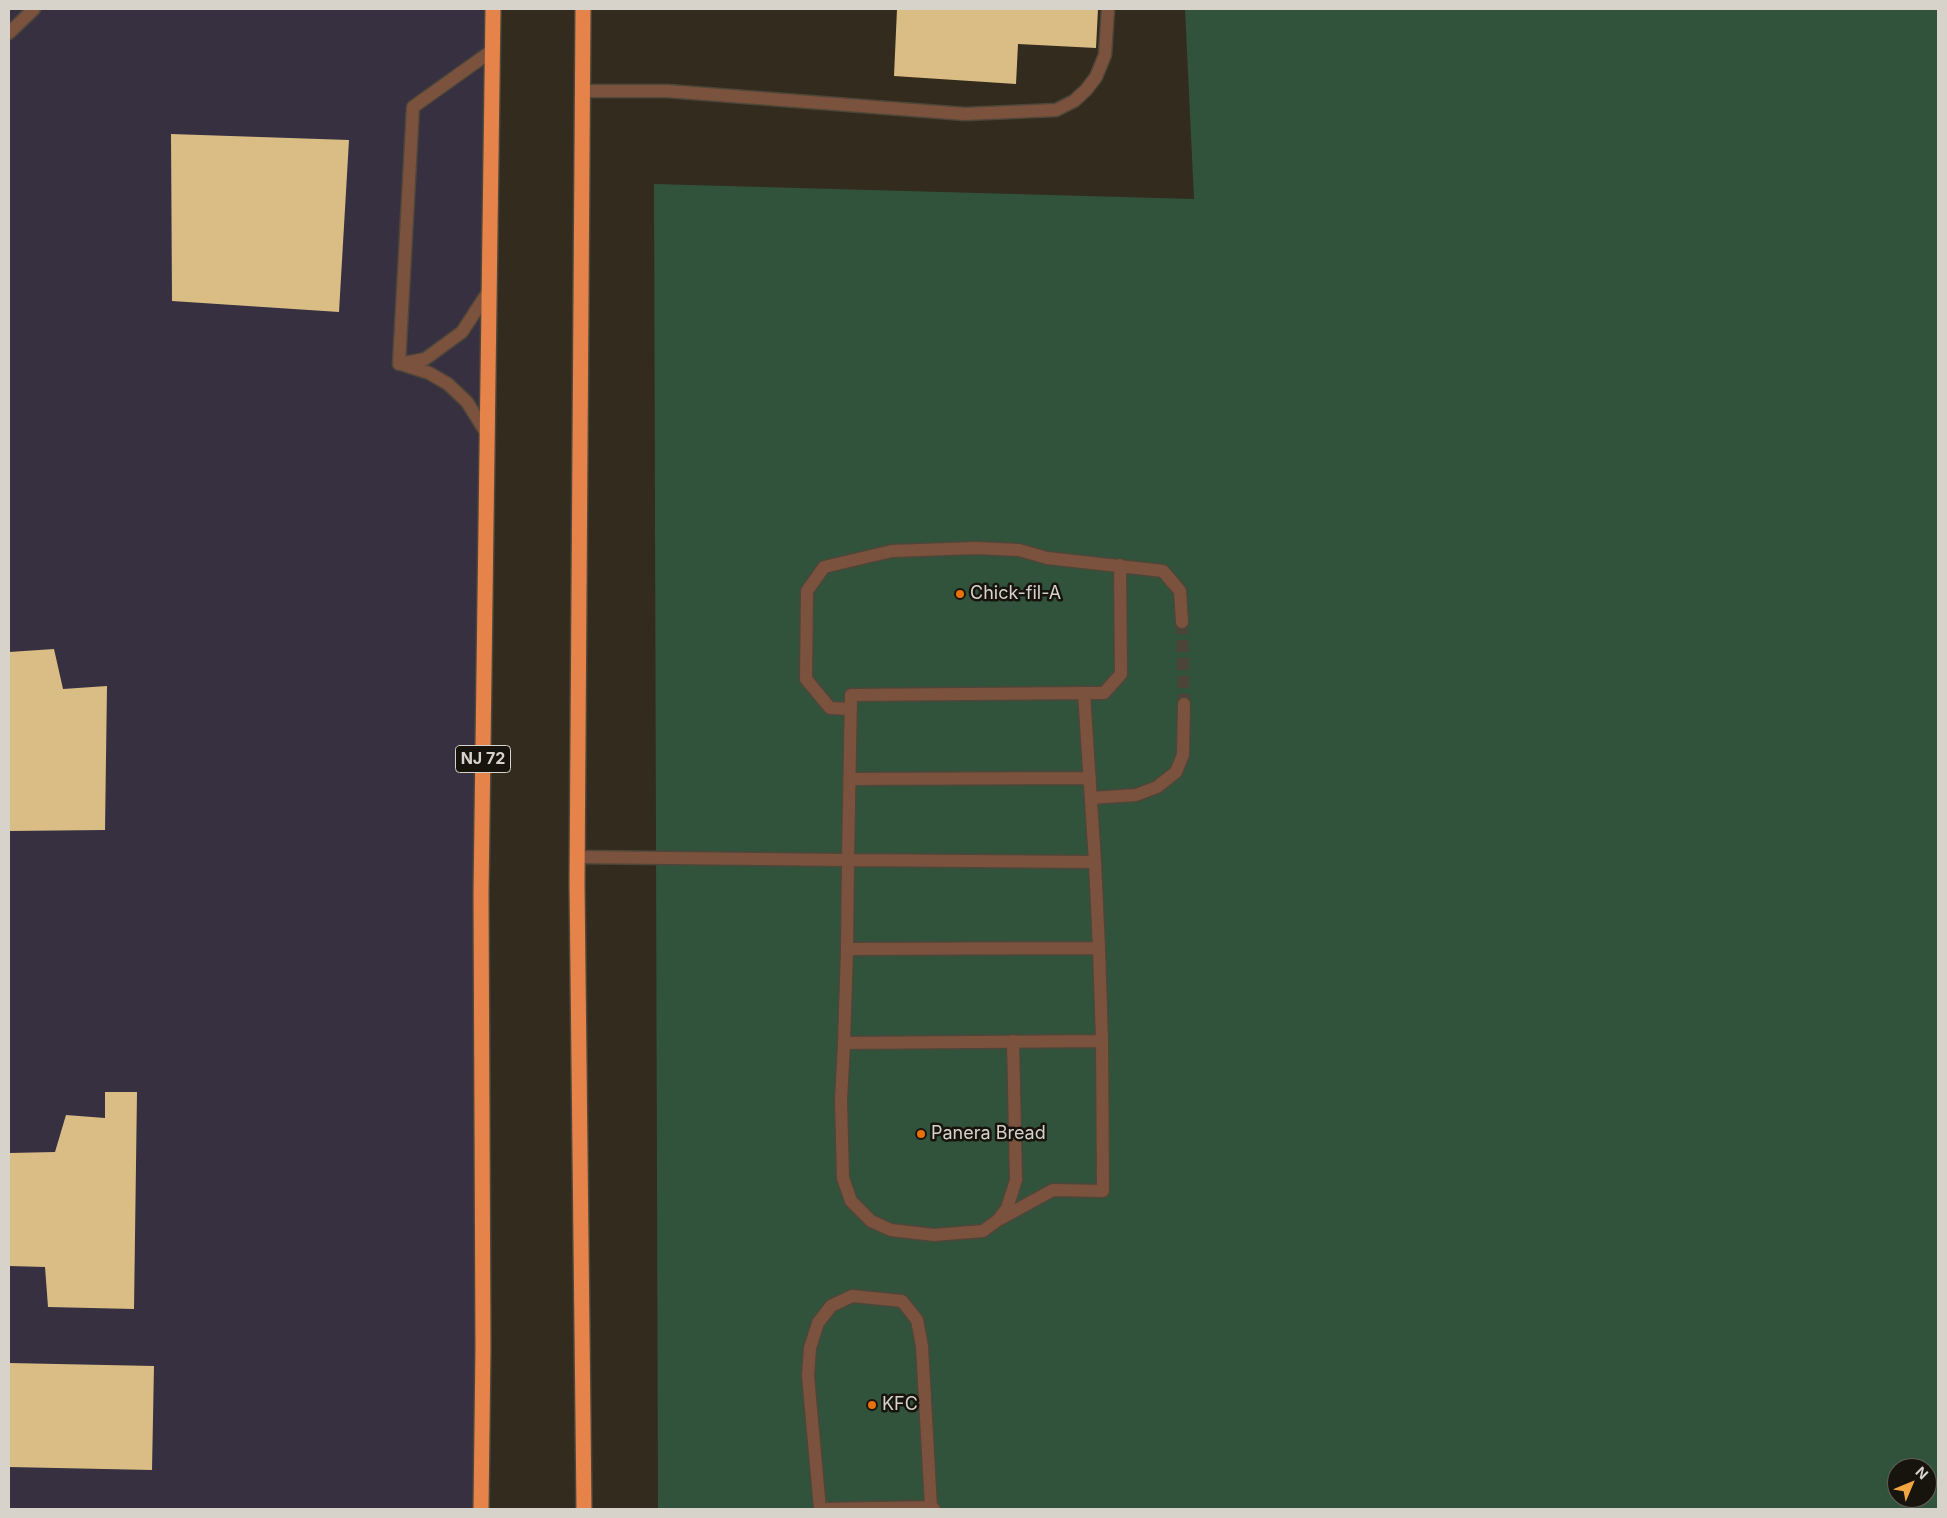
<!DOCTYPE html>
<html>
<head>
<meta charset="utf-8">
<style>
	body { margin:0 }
	#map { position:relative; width:1947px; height:1518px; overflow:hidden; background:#332b1d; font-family:Inter,sans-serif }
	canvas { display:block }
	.frame { position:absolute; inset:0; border:10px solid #d7d3ca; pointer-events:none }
	.north { position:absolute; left:1887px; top:1458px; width:50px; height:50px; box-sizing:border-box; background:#17140e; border:1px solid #646059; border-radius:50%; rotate:45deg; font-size:14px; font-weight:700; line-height:20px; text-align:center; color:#d7d3ca }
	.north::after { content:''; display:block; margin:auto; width:18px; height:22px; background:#f2a540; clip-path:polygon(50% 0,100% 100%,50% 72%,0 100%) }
</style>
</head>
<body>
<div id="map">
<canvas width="1947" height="1518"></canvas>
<div class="frame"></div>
<div class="north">N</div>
</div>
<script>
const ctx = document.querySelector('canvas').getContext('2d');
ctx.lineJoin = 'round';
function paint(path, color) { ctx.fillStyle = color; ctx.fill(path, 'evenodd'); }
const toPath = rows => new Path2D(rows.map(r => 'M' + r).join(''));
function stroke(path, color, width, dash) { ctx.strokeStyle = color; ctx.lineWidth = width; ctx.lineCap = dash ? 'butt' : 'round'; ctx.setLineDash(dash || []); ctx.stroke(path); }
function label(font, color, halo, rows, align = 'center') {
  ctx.font = font + ' Inter,sans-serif'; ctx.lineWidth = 5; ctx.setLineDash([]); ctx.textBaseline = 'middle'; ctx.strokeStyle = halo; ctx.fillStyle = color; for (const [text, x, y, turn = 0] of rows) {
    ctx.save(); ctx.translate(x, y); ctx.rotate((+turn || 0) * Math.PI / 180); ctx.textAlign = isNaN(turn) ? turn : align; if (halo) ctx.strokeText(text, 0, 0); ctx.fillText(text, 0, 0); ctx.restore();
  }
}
paint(toPath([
	[9,9,493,9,483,1509,9,1509]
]), '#363041');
paint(toPath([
	[1185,9,1938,9,1938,1509,658,1509,654,184,1194,199],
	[1897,1468,1927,1468,1927,1498,1897,1498]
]), '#31533c');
paint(toPath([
	[897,9,1098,9,1096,48,1018,44,1016,84,894,76],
	[171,134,349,140,339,312,172,301],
	[54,649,63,689,107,686,105,830,9,831,9,652],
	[105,1092,137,1092,134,1309,48,1307,45,1267,9,1266,9,1153,55,1152,66,1115,105,1118],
	[9,1363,154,1366,152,1470,9,1467]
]), '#dabd85');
stroke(toPath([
	[1182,622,1184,704]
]), '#4c4437', 12, [12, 6]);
const minor = toPath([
	[9,33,34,9],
	[582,91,667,91,965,114,1056,110,1074,101,1086,90,1096,77,1105,55,1108,9],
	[399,364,413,107,493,50],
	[399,364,425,359,462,332,490,289],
	[401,364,429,373,448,384,467,402,487,434],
	[1084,693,1104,693,1121,674,1120,565],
	[851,709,830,708,806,679,807,591,824,567,892,551,976,548,1019,550,1047,558,1163,571,1180,591,1182,622],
	[849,779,1090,778],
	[1091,798,1136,795,1157,787,1176,772,1183,755,1184,704],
	[577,857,848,860,1095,862,1084,693,851,695,848,860,847,949,1099,948,1095,862],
	[847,949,844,1043,1102,1041,1099,948],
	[844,1043,841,1100,843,1178,851,1201,871,1221,891,1230,934,1235,983,1231,998,1220,1007,1208,1016,1180,1013,1041],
	[1000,1219,1053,1190,1103,1191,1102,1041],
	[820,1509,808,1376,810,1348,818,1323,831,1306,852,1296,902,1301,917,1320,922,1346,931,1507],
	[820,1509,931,1507,934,1509]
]);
const highway = toPath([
	[583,9,577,883,584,1509],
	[481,1509,483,1347,481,893,493,9]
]);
stroke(minor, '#4d4639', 15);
stroke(highway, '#4d4639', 18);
stroke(minor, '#7b523d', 12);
stroke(highway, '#e5834b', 15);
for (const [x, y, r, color] of [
	[960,594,5,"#e8710a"],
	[921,1134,5,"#e8710a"],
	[872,1405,5,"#e8710a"]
]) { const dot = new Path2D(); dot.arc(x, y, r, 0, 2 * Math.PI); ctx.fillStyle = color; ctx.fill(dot); stroke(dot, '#17140e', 2); }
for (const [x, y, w] of [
	[483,759,55]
]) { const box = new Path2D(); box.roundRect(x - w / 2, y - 13.5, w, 27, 4); ctx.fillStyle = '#17140e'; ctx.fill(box); stroke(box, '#d7d3ca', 1); }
label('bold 16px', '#d7d3ca', null, [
	["NJ 72",483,759]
]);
label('18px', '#d7d3ca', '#17140e', [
	["Chick-fil-A",970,594],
	["Panera Bread",931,1134],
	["KFC",882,1405]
], 'left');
</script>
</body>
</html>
